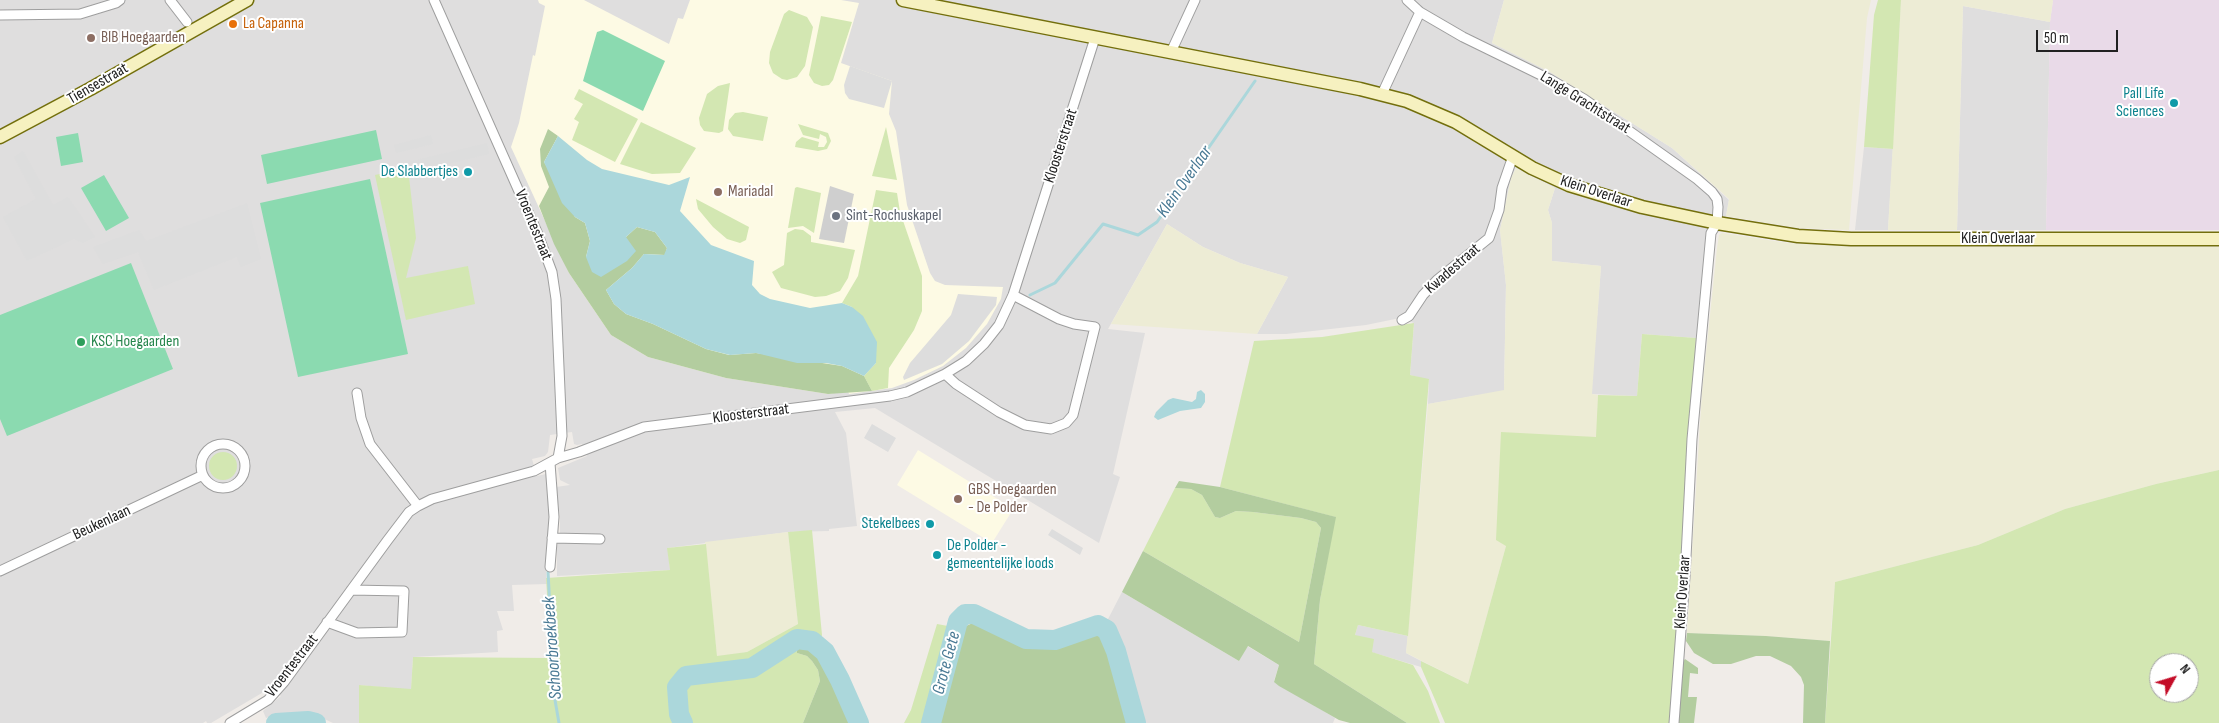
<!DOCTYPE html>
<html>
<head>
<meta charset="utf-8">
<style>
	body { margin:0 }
	#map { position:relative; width:2219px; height:723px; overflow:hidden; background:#f0ece8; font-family:"Sofia Sans Condensed",sans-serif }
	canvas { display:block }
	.north { position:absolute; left:2149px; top:653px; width:50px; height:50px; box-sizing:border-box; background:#fff; border:1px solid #a6a6a6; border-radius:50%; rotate:51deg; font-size:14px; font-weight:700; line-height:20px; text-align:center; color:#212121 }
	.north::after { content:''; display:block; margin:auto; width:18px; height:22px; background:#c40d28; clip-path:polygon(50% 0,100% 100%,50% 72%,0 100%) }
	.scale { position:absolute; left:2036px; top:30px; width:82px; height:22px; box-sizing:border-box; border:2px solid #212121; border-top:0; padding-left:6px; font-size:15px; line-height:18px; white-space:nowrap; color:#212121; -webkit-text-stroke:4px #fff; paint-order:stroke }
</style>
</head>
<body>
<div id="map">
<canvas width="2219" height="723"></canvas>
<div class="north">N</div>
<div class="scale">50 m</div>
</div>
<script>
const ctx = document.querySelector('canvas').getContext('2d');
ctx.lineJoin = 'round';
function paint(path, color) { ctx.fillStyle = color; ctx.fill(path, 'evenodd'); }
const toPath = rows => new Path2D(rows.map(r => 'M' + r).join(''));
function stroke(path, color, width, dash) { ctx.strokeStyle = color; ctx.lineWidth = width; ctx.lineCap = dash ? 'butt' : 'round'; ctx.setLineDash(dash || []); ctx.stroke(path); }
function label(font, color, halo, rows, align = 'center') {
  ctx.font = font + ' "Sofia Sans Condensed",sans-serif'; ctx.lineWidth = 4; ctx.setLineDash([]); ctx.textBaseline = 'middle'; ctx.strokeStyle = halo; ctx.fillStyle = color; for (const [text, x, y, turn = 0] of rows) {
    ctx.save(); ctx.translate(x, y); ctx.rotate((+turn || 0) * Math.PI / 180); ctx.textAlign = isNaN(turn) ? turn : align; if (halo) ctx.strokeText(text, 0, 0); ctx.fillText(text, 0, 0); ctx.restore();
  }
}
paint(toPath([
	[0,0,1504,0,1492,43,1550,72,1672,148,1729,200,1726,216,1720,231,1708,239,1696,338,1642,334,1637,396,1591,394,1601,266,1552,261,1552,223,1548,210,1555,188,1516,168,1511,178,1500,230,1506,285,1504,391,1428,404,1429,380,1410,375,1414,323,1400,318,1366,325,1286,334,1257,334,1288,277,1240,263,1203,247,1167,224,1108,329,1145,333,1113,474,1120,477,1099,543,875,408,835,412,846,433,857,526,829,529,829,531,788,532,668,548,670,570,557,576,557,546,560,535,560,518,556,487,570,485,560,480,558,468,587,456,582,444,577,445,574,444,572,432,550,435,548,452,545,456,532,459,537,476,546,474,551,519,546,571,547,584,512,585,514,611,497,611,503,630,497,631,498,652,413,657,411,690,359,685,359,723,333,723,318,716,294,713,280,714,266,718,263,711,281,696,267,690,211,723,207,723,206,721,203,723,0,723],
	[1963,6,2050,22,2046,230,1957,230],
	[1864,147,1893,149,1888,230,1855,230],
	[1122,592,1239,661,1247,646,1279,665,1274,681,1335,718,1333,723,1142,723,1112,629,1107,621],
	[1358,625,1408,636,1406,653,1421,661,1421,667,1371,652,1355,635]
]), '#dfdede');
paint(toPath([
	[2053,0,2219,0,2219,230,2046,230,2050,22]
]), '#e9dae8');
paint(toPath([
	[538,0,584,0,669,44,678,18,683,19,690,0,841,0,859,3,841,63,892,81,889,114,896,131,907,205,930,273,935,281,945,285,1003,287,1001,299,987,324,966,348,943,366,914,380,892,388,849,394,848,391,828,394,726,378,648,357,611,335,569,273,511,147,519,123,533,55,535,56,545,6,539,3],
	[918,450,1004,503,1003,506,1012,511,992,543,897,485]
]), '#fdfae4');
paint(toPath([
	[830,186,854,194,844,243,819,239]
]), '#cfcfcf');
paint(toPath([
	[1504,0,1871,0,1867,18,1849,230,1798,228,1726,216,1729,199,1672,148,1550,72,1492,43],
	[1901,0,2053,0,2050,22,1963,6,1957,230,1888,230],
	[1516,168,1555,188,1548,210,1552,223,1552,261,1601,266,1592,394,1598,395,1597,437,1506,546,1468,684,1406,653,1428,404,1504,390,1506,285,1500,230,1511,178],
	[1167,224,1203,247,1240,263,1288,277,1257,334,1111,324],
	[1722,233,1787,243,1861,247,2219,247,2219,470,2156,484,2065,509,1978,545,1835,582,1830,641,1766,636,1687,633,1702,392,1717,248,1719,235],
	[788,532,798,624,747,652,717,657,705,542]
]), '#edecd5');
paint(toPath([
	[1878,0,1901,0,1893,149,1864,147,1874,15],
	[789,10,807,17,813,27,805,66,797,77,787,80,782,79,773,73,769,63,770,52,784,14],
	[821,16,852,22,833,80,829,85,822,86,814,83,809,75],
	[730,83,723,131,719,133,704,131,700,125,699,118,707,94,718,86],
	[579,89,638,119,615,162,572,140,579,122,574,119,583,104,574,99],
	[743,112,768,117,763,141,733,136,728,129,729,120,735,113],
	[641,122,696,148,680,173,652,174,620,164],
	[798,124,828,133,831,141,827,149,818,151,795,147,796,142,802,137,819,142,818,147,824,147,827,142,826,137,820,134,819,139,803,135],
	[886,127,897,180,872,176],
	[408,168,416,238,406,278,468,266,475,304,406,320,375,175],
	[797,187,821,193,814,233,803,226,788,228,795,188],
	[876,190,897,193,900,212,922,276,922,311,914,330,889,368,888,388,872,391,864,376,876,363,852,307,842,303,858,276],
	[696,199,749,227,746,240,740,243,727,239,713,227,698,209],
	[795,229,803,230,811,236,811,242,855,250,848,278,840,291,826,296,815,297,781,288,772,272,784,265,787,233],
	[1414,323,1410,375,1429,379,1408,636,1358,625,1355,635,1374,639,1372,652,1413,665,1428,691,1440,723,1407,723,1314,664,1320,600,1335,517,1220,487,1254,341,1322,337],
	[1642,334,1696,338,1679,612,1669,723,1445,723,1421,667,1421,661,1468,684,1506,546,1496,540,1501,432,1596,437,1598,395,1637,396],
	'209 466a14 14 0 1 1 28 0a14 14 0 1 1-28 0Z',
	[2219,470,2219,723,1825,723,1835,582,1978,545,2065,509,2156,484],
	[2159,663,2189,663,2189,693,2159,693],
	[1175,488,1191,489,1202,495,1215,517,1220,518,1236,511,1253,512,1301,518,1316,522,1321,528,1299,642,1143,551],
	[812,530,822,635,821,640,808,634,798,633,757,661,685,671,673,681,672,703,677,723,359,723,359,685,411,689,413,657,551,658,546,578,670,570,667,548,706,544,717,656,747,652,798,624,788,532],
	[937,624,948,626,924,723,904,723,911,710],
	[797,646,797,653,807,656,812,661,818,670,820,681,803,723,688,723,683,708,681,691,688,680,754,672]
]), '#d3e7b2');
paint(toPath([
	[548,129,558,136,544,162,575,217,585,223,590,241,586,257,626,237,637,227,655,232,667,248,665,255,644,254,632,268,606,290,614,304,626,314,653,324,706,349,729,355,756,353,842,366,864,376,872,391,828,394,726,378,648,357,611,335,569,273,554,244,539,206,549,187,541,166,540,149],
	[1179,481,1220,487,1336,517,1320,600,1314,664,1407,723,1350,723,1339,720,1279,686,1274,682,1279,665,1248,646,1239,661,1122,592,1143,551,1299,642,1321,528,1316,522,1301,518,1253,512,1236,511,1220,518,1215,517,1202,495,1191,489,1175,488],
	[973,623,1027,647,1052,645,1101,633,1122,693,1129,723,937,723,961,628],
	[1687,633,1766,636,1830,641,1825,723,1803,723,1804,685,1801,677,1791,666,1770,656,1756,656,1731,664,1713,664,1694,653,1686,641],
	[803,645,809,646,820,654,826,663,852,723,803,723,820,681,818,670,812,661,807,656,797,653,797,646],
	[1685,659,1698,668,1698,674,1690,673,1688,697,1697,697,1694,723,1676,723,1683,662]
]), '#b3cd9f');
paint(toPath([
	[603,30,665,61,643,111,583,81,597,32],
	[376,130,382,159,267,184,261,155],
	[78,133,83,162,61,166,56,137],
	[104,175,129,218,106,231,81,188],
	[370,179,408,354,298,377,260,203],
	[131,263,173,369,7,436,0,419,0,315]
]), '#8bdab0');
paint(toPath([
	[850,66,892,81,884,108,849,99,845,93,844,85],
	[431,135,433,144,396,153,394,145],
	[487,143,489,154,410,173,408,162],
	[23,151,53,205,68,197,95,237,83,243,74,239,27,261,3,217,36,199,14,157],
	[247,203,261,259,241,267,237,257,154,290,138,252,103,264,93,247,139,230,146,241],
	[958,294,997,297,996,305,969,341,942,364,904,380,903,377,910,363,951,315],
	[872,424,896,438,888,452,864,438],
	[1052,529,1083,548,1080,555,1048,535]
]), '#ddd');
paint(toPath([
	[558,136,587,160,602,169,669,185,690,177,680,211,711,245,754,261,752,285,760,294,770,299,810,308,842,303,852,307,863,316,877,342,876,363,864,376,842,366,826,363,797,363,756,353,730,355,706,349,653,324,626,314,614,304,606,290,632,268,644,254,664,255,667,248,655,232,637,227,626,237,636,251,627,261,601,277,592,272,586,257,590,241,585,223,575,217,562,203,544,162],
	[1201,390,1205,394,1205,402,1201,408,1180,411,1158,420,1154,417,1156,412,1168,400,1173,398,1192,402,1196,399,1197,392]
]), '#abd7db');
stroke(toPath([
	[1030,295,1055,283,1103,224,1138,235,1157,222,1255,81],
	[548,572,555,700,559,723]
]), '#abd7db', 3);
stroke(toPath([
	[276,723,308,721,316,723],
	[683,723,679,714,677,687,686,676,752,668,797,639,812,641,825,652,840,680,859,723],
	[931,723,958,621,965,614,974,614,1026,639,1055,640,1098,625,1107,630,1116,651,1136,723]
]), '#abd7db', 20);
const street = toPath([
	[170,0,187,22],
	[434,0,537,232,552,272,556,299,562,436,558,458],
	[1420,12,1463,37,1551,80,1584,99,1697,179,1712,192,1717,199,1718,207,1717,223,1711,233,1692,439,1685,577,1674,723],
	[0,15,80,14,116,3,120,0],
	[1171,52,1195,0],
	[1382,94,1420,12,1407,0],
	[1402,320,1409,316,1423,295,1437,280,1489,238,1499,210,1502,188,1513,156],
	[945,374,956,384,999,412,1025,425,1051,429,1066,423,1073,415,1095,327,1074,324,1059,319,1013,295],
	[357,393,361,418,370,444,418,506],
	'201 466a22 22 0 1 1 44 0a22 22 0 1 1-44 0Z',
	[550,463,554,517,550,567],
	[552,538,600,539],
	[0,571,203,475],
	[327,622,357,633,402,632,404,591,351,590],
	[230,723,268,700,284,682,387,541,409,512,418,506,432,499,534,471,558,458,579,452,644,427,890,396,907,392,945,374,966,361,984,344,999,325,1013,295,1095,38]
]);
const secondary = toPath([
	[903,0,1360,89,1407,101,1456,122,1532,168,1569,185,1642,207,1717,223,1798,236,1851,239,2219,239],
	[0,137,90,89,247,0]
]);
stroke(street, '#9e9e9e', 11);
stroke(secondary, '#736f0c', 15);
stroke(street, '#fff', 9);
stroke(secondary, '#f6f1c0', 12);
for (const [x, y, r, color] of [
	[233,24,5,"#e8710a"],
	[91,38,5,"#8d6e63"],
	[2174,103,5,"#0f9aa8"],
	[468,172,5,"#0f9aa8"],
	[718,192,5,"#8d6e63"],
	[836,216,5,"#6b7280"],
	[81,342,5,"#2e9e5b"],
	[958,499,5,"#8d6e63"],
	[930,524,5,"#0f9aa8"],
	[937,555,5,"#0f9aa8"]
]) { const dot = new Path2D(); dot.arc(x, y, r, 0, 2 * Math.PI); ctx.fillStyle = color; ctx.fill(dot); stroke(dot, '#fff', 2); }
label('16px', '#c56008', '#fff', [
	["La Capanna",243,24]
], 'left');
label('16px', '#785e54', '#fff', [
	["BIB Hoegaarden",101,38],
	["Mariadal",728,192],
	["GBS Hoegaarden",968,490],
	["- De Polder",968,508]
], 'left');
label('16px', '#212121', '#fff', [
	["Tiensestraat",98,84,-30],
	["Lange Grachtstraat",1585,103,32],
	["Kloosterstraat",1061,146,-72],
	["Klein Overlaar",1596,192,18],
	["Vroentestraat",533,225,68],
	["Klein Overlaar",1998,239],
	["Kwadestraat",1453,269,-41],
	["Kloosterstraat",751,414,-7],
	["Beukenlaan",102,523,-25],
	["Klein Overlaar",1683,592,-86],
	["Vroentestraat",292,666,-52]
]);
label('16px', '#0d838f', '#fff', [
	["Pall Life",2164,94],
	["Sciences",2164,112],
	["De Slabbertjes",458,172],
	["Stekelbees",920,524],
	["De Polder -",947,546,"left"],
	["gemeentelijke loods",947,564,"left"]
], 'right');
label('16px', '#5b616d', '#fff', [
	["Sint-Rochuskapel",846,216]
], 'left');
label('16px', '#27864d', '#fff', [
	["KSC Hoegaarden",91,342]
], 'left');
label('italic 18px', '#487994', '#fff', [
	["Klein Overlaar",1185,182,-55],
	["Schoorbroekbeek",553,648,-94],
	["Grote Gete",947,663,-75]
]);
</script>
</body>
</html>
